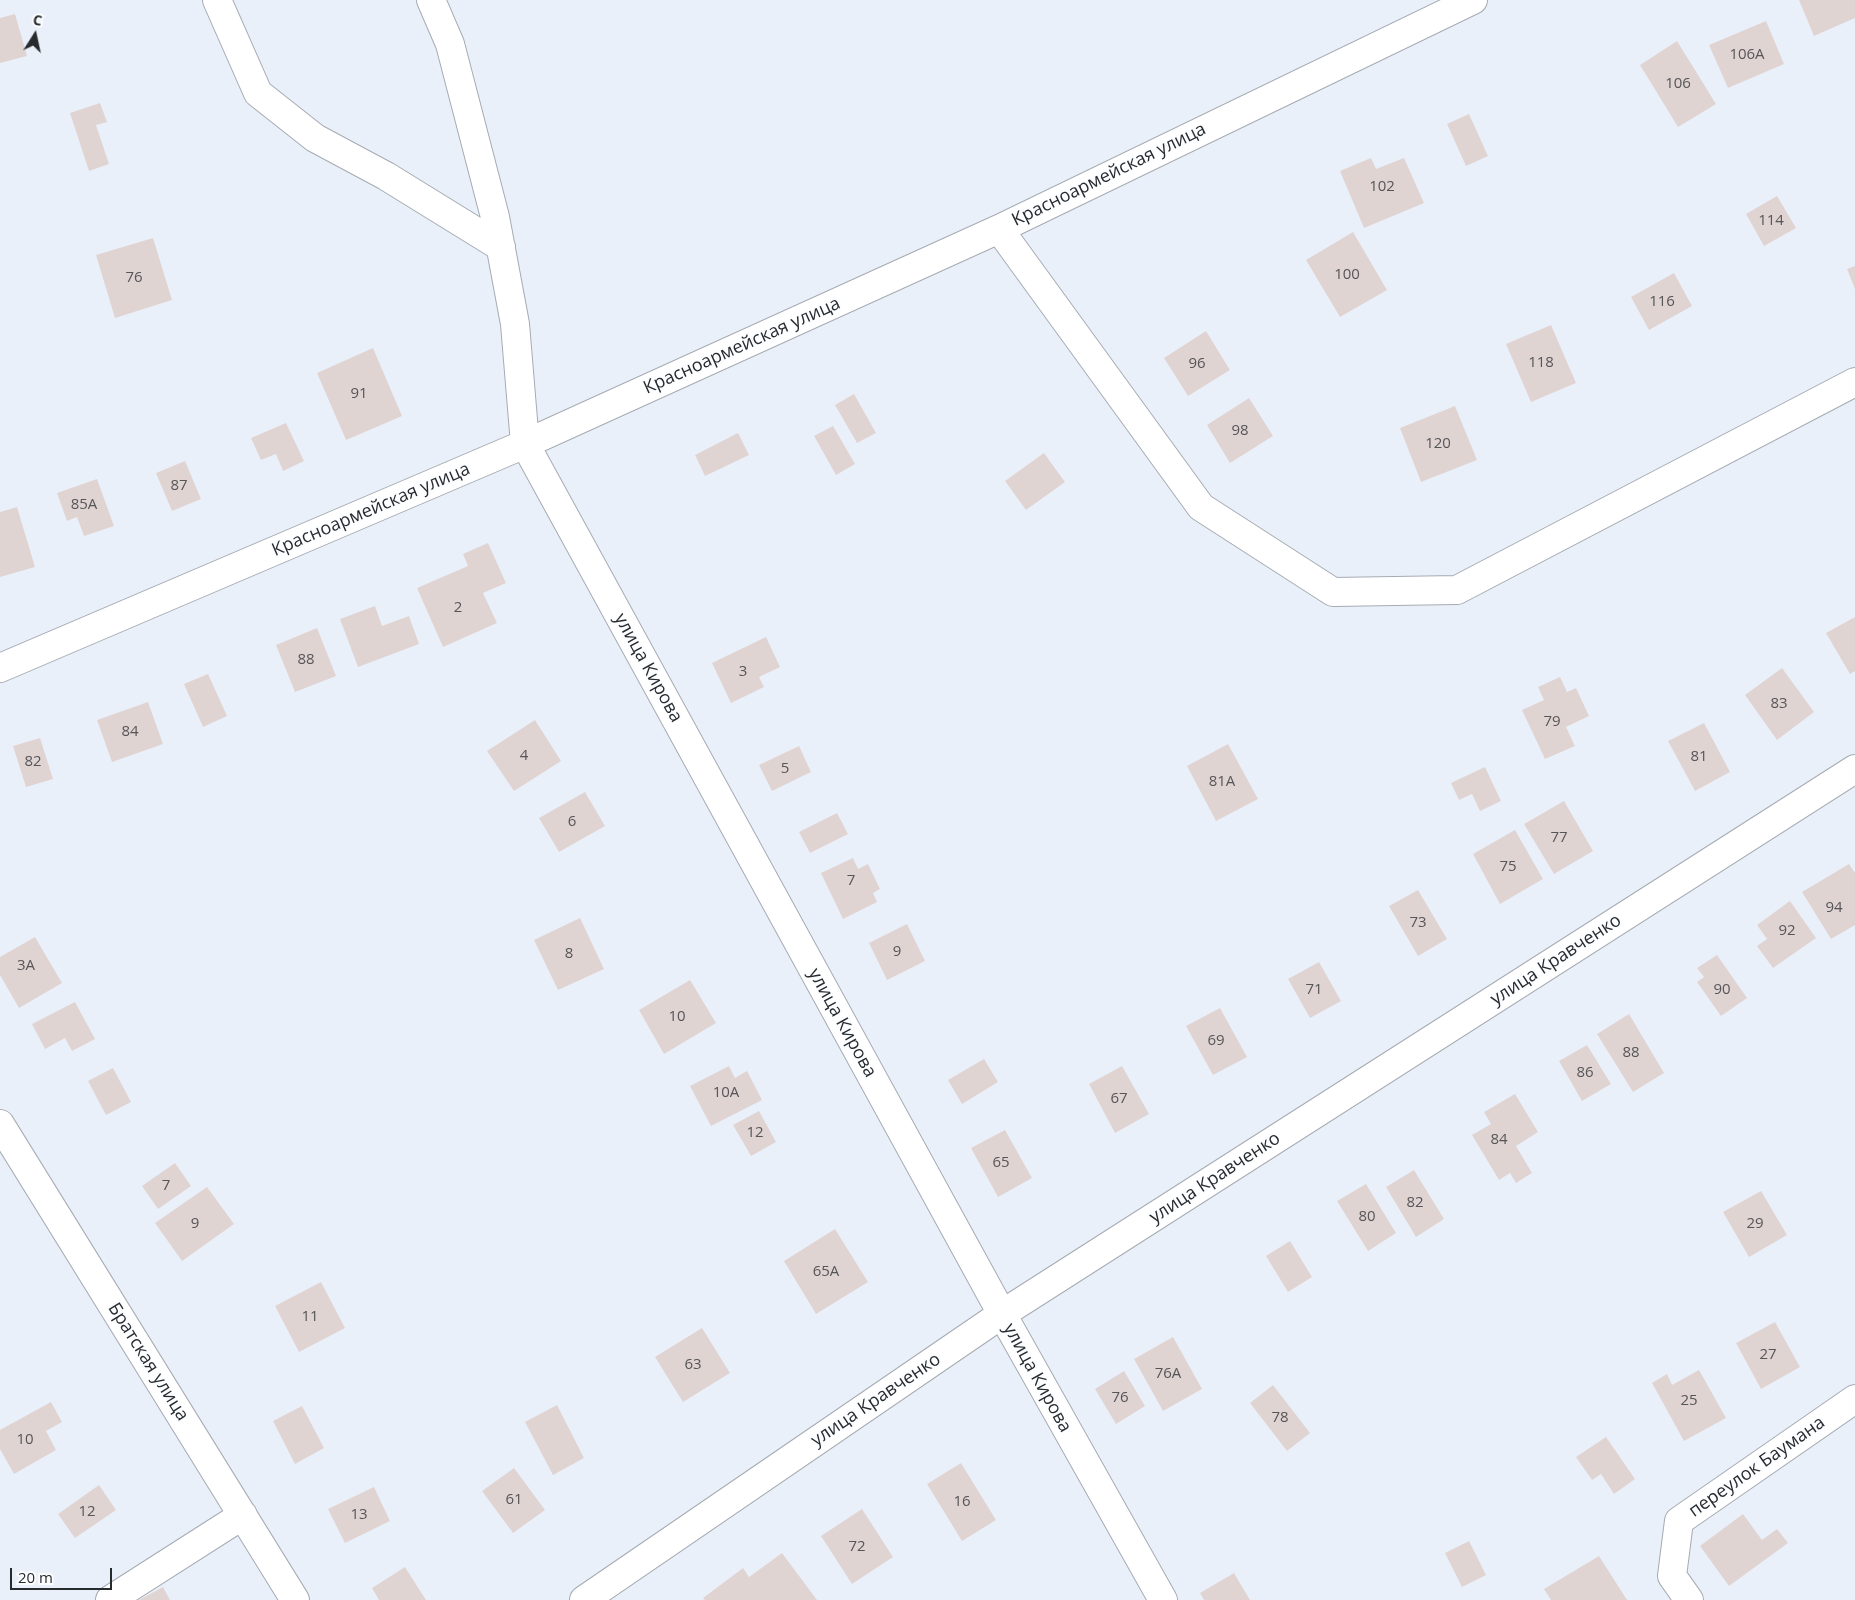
<!DOCTYPE html>
<html>
<head>
<meta charset="utf-8">
<style>
	body { margin:0 }
	#map { position:relative; width:1855px; height:1600px; overflow:hidden; background:#eaf0f9; font-family:"Open Sans",sans-serif }
	canvas { display:block }
	.north { position:absolute; left:10px; top:10px; width:50px; height:50px; -webkit-text-stroke:4px #fcfdff; paint-order:stroke; rotate:10deg; font-size:14px; font-weight:700; line-height:20px; text-align:center; color:#282b2e }
	.north::after { content:''; display:block; margin:auto; width:18px; height:22px; background:#282b2e; clip-path:polygon(50% 0,100% 100%,50% 72%,0 100%) }
	.scale { position:absolute; left:10px; top:1568px; width:102px; height:22px; box-sizing:border-box; border:2px solid #282b2e; border-top:0; padding-left:6px; font-size:15px; line-height:18px; white-space:nowrap; color:#282b2e; -webkit-text-stroke:4px #fcfdff; paint-order:stroke }
</style>
</head>
<body>
<div id="map">
<canvas width="1855" height="1600"></canvas>
<div class="north">С</div>
<div class="scale">20 m</div>
</div>
<script>
const ctx = document.querySelector('canvas').getContext('2d');
ctx.lineJoin = 'round';
function paint(path, color) { ctx.fillStyle = color; ctx.fill(path, 'evenodd'); }
const toPath = rows => new Path2D(rows.map(r => 'M' + r).join(''));
function stroke(path, color, width, dash) { ctx.strokeStyle = color; ctx.lineWidth = width; ctx.lineCap = dash ? 'butt' : 'round'; ctx.setLineDash(dash || []); ctx.stroke(path); }
function label(font, color, halo, rows, align = 'center') {
  ctx.font = font + ' "Open Sans",sans-serif'; ctx.lineWidth = 4; ctx.setLineDash([]); ctx.textBaseline = 'middle'; ctx.strokeStyle = halo; ctx.fillStyle = color; for (const [text, x, y, turn = 0] of rows) {
    ctx.save(); ctx.translate(x, y); ctx.rotate((+turn || 0) * Math.PI / 180); ctx.textAlign = isNaN(turn) ? turn : align; if (halo) ctx.strokeText(text, 0, 0); ctx.fillText(text, 0, 0); ctx.restore();
  }
}
paint(toPath([
	[1799,0,1855,0,1855,18,1814,36],
	[15,14,27,56,0,63,0,18],
	[1766,21,1784,64,1728,88,1709,45],
	[1677,41,1716,104,1678,127,1640,65],
	[100,103,107,122,96,125,109,164,89,171,70,113],
	[1469,114,1488,156,1466,166,1447,124],
	[1371,158,1376,169,1404,158,1424,203,1364,228,1340,171],
	[1777,196,1796,228,1764,246,1746,214],
	[1353,232,1387,290,1340,317,1306,260],
	[153,238,172,300,115,318,96,255],
	[1855,266,1855,289,1847,269],
	[1674,273,1692,306,1649,330,1631,297],
	[1551,325,1576,383,1531,402,1506,344],
	[1206,331,1230,370,1188,396,1164,358],
	[373,348,402,416,346,440,317,373],
	[854,394,876,433,857,443,835,405],
	[1249,398,1273,436,1230,463,1207,425],
	[1455,406,1477,460,1421,482,1400,428],
	[286,423,304,461,283,471,276,454,261,460,251,438],
	[833,426,855,464,836,475,814,436],
	[738,433,749,455,705,476,695,455],
	[1044,453,1065,482,1026,510,1005,481],
	[185,461,201,499,172,511,156,473],
	[97,479,114,526,84,536,77,517,67,521,57,493],
	[17,507,35,567,0,577,0,512],
	[488,543,506,583,483,593,497,623,443,647,417,588,468,566,463,554],
	[375,606,382,626,409,616,419,644,358,667,340,619],
	[1855,617,1855,671,1850,674,1826,633],
	[317,628,336,676,295,692,276,645],
	[766,637,780,667,759,677,764,687,731,703,712,663],
	[1782,668,1814,712,1777,740,1745,695],
	[208,674,227,716,203,727,184,684],
	[1560,677,1567,692,1576,688,1589,716,1566,727,1575,746,1545,759,1522,710,1544,700,1538,687],
	[148,702,163,744,112,762,97,720],
	[535,720,561,761,514,791,487,751],
	[1704,723,1730,772,1695,791,1668,741],
	[40,738,53,779,26,787,13,746],
	[1228,744,1258,799,1216,821,1187,766],
	[799,746,811,772,772,791,759,765],
	[1485,767,1501,801,1480,811,1472,794,1459,800,1451,783],
	[585,792,605,826,559,852,539,818],
	[1564,801,1593,851,1554,874,1524,824],
	[837,813,848,834,810,853,799,832],
	[1515,830,1543,879,1500,904,1473,854],
	[853,858,858,869,868,864,880,889,873,893,877,902,843,919,821,873],
	[1849,864,1855,873,1855,925,1831,939,1802,892],
	[1418,890,1447,939,1418,956,1389,906],
	[1790,901,1816,938,1773,968,1757,946,1767,939,1757,925],
	[580,918,604,969,558,990,534,940],
	[907,924,925,961,887,980,869,943],
	[35,937,62,983,19,1008,0,975,0,957],
	[1717,955,1747,998,1721,1016,1697,982,1704,977,1697,968],
	[1319,962,1341,1001,1310,1018,1288,979],
	[690,980,716,1023,664,1054,639,1010],
	[75,1002,95,1039,72,1051,65,1038,45,1049,32,1024],
	[1220,1008,1247,1057,1213,1075,1186,1026],
	[1629,1014,1664,1073,1633,1092,1597,1034],
	[1587,1045,1611,1084,1582,1101,1559,1061],
	[984,1059,998,1082,962,1104,948,1080],
	[729,1066,735,1078,747,1071,762,1100,711,1126,690,1086],
	[1122,1066,1149,1114,1115,1133,1089,1084],
	[113,1068,131,1102,106,1115,88,1081],
	[1515,1094,1538,1132,1516,1146,1532,1173,1516,1183,1510,1173,1499,1180,1472,1135,1491,1124,1484,1112],
	[759,1111,776,1142,751,1156,733,1125],
	[1005,1130,1032,1178,998,1197,971,1148],
	[175,1163,191,1186,158,1209,142,1186],
	[1414,1170,1444,1219,1416,1237,1386,1187],
	[1366,1184,1396,1233,1368,1251,1337,1201],
	[207,1187,234,1224,182,1261,155,1223],
	[1761,1191,1787,1235,1749,1257,1723,1212],
	[835,1229,868,1282,816,1314,784,1261],
	[1290,1241,1312,1277,1288,1292,1266,1256],
	[321,1282,345,1328,299,1352,275,1306],
	[1775,1322,1800,1367,1761,1389,1736,1343],
	[702,1328,730,1373,683,1402,655,1357],
	[1173,1337,1202,1389,1163,1411,1134,1359],
	[1699,1370,1726,1418,1684,1441,1652,1383,1667,1374,1672,1385],
	[1124,1371,1145,1406,1116,1424,1095,1389],
	[1273,1385,1310,1433,1287,1451,1250,1403],
	[51,1402,62,1422,46,1431,56,1450,14,1474,0,1449,0,1430],
	[557,1405,584,1458,553,1475,525,1422],
	[302,1406,324,1448,295,1464,273,1421],
	[1606,1437,1635,1479,1614,1494,1601,1474,1592,1480,1576,1457],
	[961,1463,996,1520,962,1541,927,1484],
	[514,1468,545,1510,513,1533,482,1491],
	[99,1485,116,1510,75,1538,58,1514],
	[374,1487,390,1521,345,1543,328,1509],
	[862,1509,893,1557,852,1584,821,1536],
	[1743,1514,1762,1540,1777,1529,1788,1543,1729,1586,1700,1546],
	[1469,1541,1486,1575,1462,1587,1445,1553],
	[782,1553,817,1600,705,1600,703,1598,743,1568,749,1577],
	[1599,1556,1627,1600,1551,1600,1544,1589],
	[405,1567,426,1600,379,1600,372,1588],
	[1234,1573,1250,1600,1204,1600,1200,1593],
	[163,1587,170,1600,139,1600]
]), '#e0d4d3');
const minor = toPath([
	[217,0,258,93,315,138,386,176,501,247],
	[431,0,450,44,495,217,515,324,525,444,1002,1314,1163,1600],
	[999,229,1201,507,1333,592,1457,590,1855,382],
	[0,668,525,444,999,229,1473,0],
	[0,1124,295,1600],
	[110,1600,243,1515],
	[584,1600,1002,1314,1855,769],
	[1689,1600,1672,1576,1679,1521,1855,1399]
]);
stroke(minor, '#a6abb3', 30);
stroke(minor, '#fff', 28);
label('15px', '#565557', null, [
	["106А",1747,55],
	["106",1678,84],
	["102",1382,187],
	["114",1771,221],
	["100",1347,275],
	["76",134,278],
	["116",1662,302],
	["118",1541,363],
	["96",1197,364],
	["91",359,394],
	["98",1240,431],
	["120",1438,444],
	["87",179,486],
	["85А",84,505],
	["2",458,608],
	["88",306,660],
	["3",743,672],
	["83",1779,704],
	["79",1552,722],
	["84",130,732],
	["4",524,756],
	["81",1699,757],
	["82",33,762],
	["5",785,769],
	["81А",1222,782],
	["6",572,822],
	["77",1559,838],
	["75",1508,867],
	["7",851,881],
	["94",1834,908],
	["73",1418,923],
	["92",1787,931],
	["9",897,952],
	["8",569,954],
	["3А",26,966],
	["71",1314,990],
	["90",1722,990],
	["10",677,1017],
	["69",1216,1041],
	["88",1631,1053],
	["86",1585,1073],
	["10А",726,1093],
	["67",1119,1099],
	["12",755,1133],
	["84",1499,1140],
	["65",1001,1163],
	["7",166,1186],
	["82",1415,1203],
	["80",1367,1217],
	["9",195,1224],
	["29",1755,1224],
	["65А",826,1272],
	["11",310,1317],
	["27",1768,1355],
	["63",693,1365],
	["76А",1168,1374],
	["76",1120,1398],
	["25",1689,1401],
	["78",1280,1418],
	["10",25,1440],
	["61",514,1500],
	["16",962,1502],
	["12",87,1512],
	["13",359,1515],
	["72",857,1547]
]);
label('18px', '#282b2e', '#fcfdff', [
	["Красноармейская улица",1109,175,-26],
	["Красноармейская улица",742,346,-24],
	["Красноармейская улица",371,510,-23],
	["улица Кирова",648,668,61],
	["улица Кравченко",1556,960,-33],
	["улица Кирова",842,1023,61],
	["улица Кравченко",1215,1178,-33],
	["Братская улица",148,1362,58],
	["улица Кирова",1037,1378,61],
	["улица Кравченко",876,1400,-34],
	["переулок Баумана",1757,1467,-35]
]);
</script>
</body>
</html>
